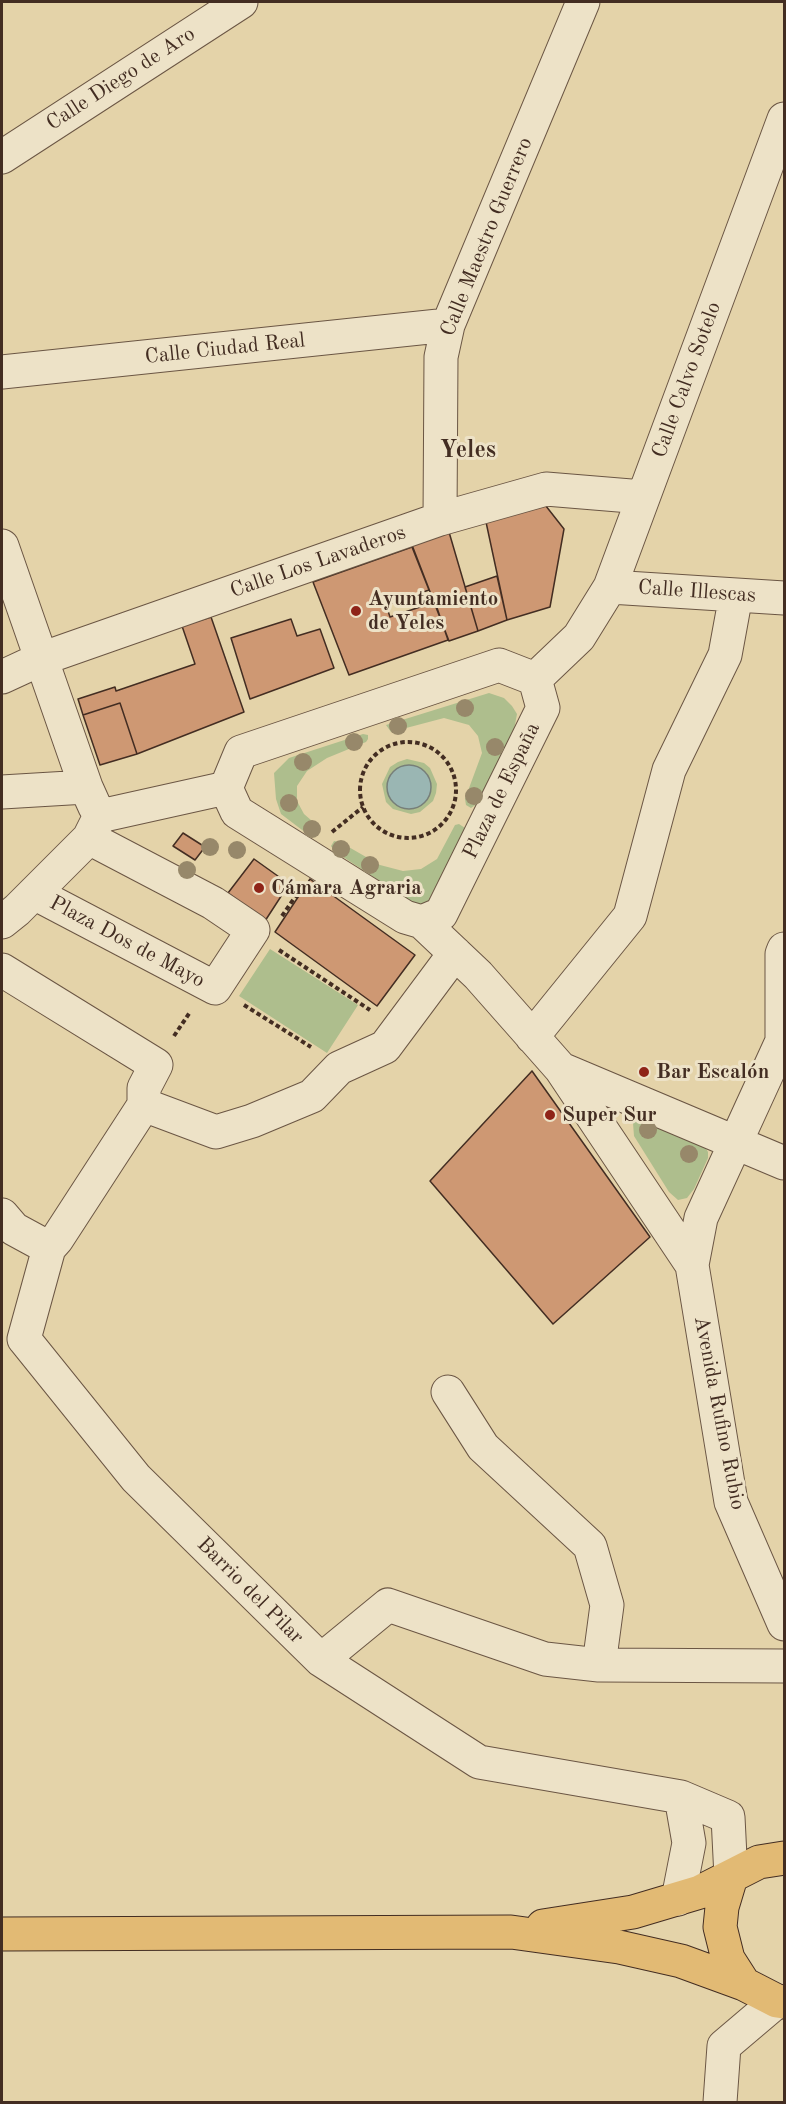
<!DOCTYPE html>
<html>
<head>
<meta charset="utf-8">
<style>
	body { margin:0 }
	#map { position:relative; width:786px; height:2104px; overflow:hidden; background:#e4d3a9; font-family:"Old Standard TT",serif }
	canvas { display:block }
	.frame { position:absolute; inset:0; border:3px solid #432d22; pointer-events:none }
</style>
</head>
<body>
<div id="map">
<canvas width="786" height="2104"></canvas>
<div class="frame"></div>
</div>
<script>
const ctx = document.querySelector('canvas').getContext('2d');
ctx.lineJoin = 'round';
function paint(path, color) { ctx.fillStyle = color; ctx.fill(path, 'evenodd'); }
const toPath = rows => new Path2D(rows.map(r => 'M' + r).join(''));
function stroke(path, color, width, dash) { ctx.strokeStyle = color; ctx.lineWidth = width; ctx.lineCap = dash ? 'butt' : 'round'; ctx.setLineDash(dash || []); ctx.stroke(path); }
function label(font, color, halo, rows, align = 'center') {
  ctx.font = font + ' "Old Standard TT",serif'; ctx.lineWidth = 6; ctx.setLineDash([]); ctx.textBaseline = 'middle'; ctx.strokeStyle = halo; ctx.fillStyle = color; for (const [text, x, y, turn = 0] of rows) {
    ctx.save(); ctx.translate(x, y); ctx.rotate((+turn || 0) * Math.PI / 180); ctx.textAlign = isNaN(turn) ? turn : align; if (halo) ctx.strokeText(text, 0, 0); ctx.fillText(text, 0, 0); ctx.restore();
  }
}
paint(toPath([
	[489,693,504,698,512,706,517,714,514,730,477,804,471,808,466,805,465,799,482,753,478,736,469,725,444,718,391,732,386,725],
	[363,734,368,735,368,739,366,742,327,758,307,771,297,786,297,801,304,814,319,827,319,831,316,836,310,836,281,814,276,799,274,773,289,758],
	[407,759,424,763,430,768,437,784,436,793,433,801,420,812,411,814,393,809,386,802,382,784,390,767,398,762],
	[400,767,420,768,424,771,431,784,427,799,391,774],
	[459,824,465,828,428,901,422,904,413,903,334,851,331,846,334,841,340,842,380,865,403,871,421,869,437,859,455,825],
	[270,949,358,1005,327,1053,239,996],
	[644,1118,704,1145,708,1152,708,1158,694,1189,687,1198,678,1200,669,1192,634,1136,633,1123,636,1119]
]), '#aebe8d');
const water = toPath([
	'387 787a22 22 0 1 1 44 0a22 22 0 1 1-44 0Z'
]);
paint(water, '#9ab6b3');
stroke(water, '#777f79', 1.5);
const building = toPath([
	[542,501,564,529,550,607,507,620,486,522,542,501],
	[449,532,478,631,449,641,412,545,449,532],
	[412,547,429,590,386,605,390,617,435,602,448,640,349,675,313,582,412,547],
	[497,576,507,620,478,631,465,587,497,576],
	[211,617,244,712,137,754,120,703,83,715,78,699,115,687,116,691,195,664,182,626,211,617],
	[291,619,297,636,320,629,334,668,250,699,231,638,291,619],
	[120,703,137,754,100,765,83,715,120,703],
	[183,833,205,847,195,860,173,846,183,833],
	[254,859,289,884,265,921,228,893,254,859],
	[310,879,415,955,377,1006,275,932,310,879],
	[532,1071,650,1237,553,1324,430,1181,532,1071]
]);
paint(building, '#ce9873');
stroke(building, '#432d22', 1.5);
const minor = toPath([
	[2,157,241,2],
	[2,372,448,325],
	[440,519,441,357,448,325,583,2],
	[2,546,86,787],
	[610,587,784,598],
	[499,665,535,679,543,708,441,914,422,922,405,917,237,812,226,788,241,752,499,665],
	[2,677,41,659,440,519,546,489,643,497],
	[535,679,579,637,610,587,784,119],
	[2,792,86,787,95,807],
	[100,816,226,788],
	[34,893,215,988,253,930,213,903,89,838],
	[2,922,17,910,89,838,100,816],
	[422,922,478,975,561,1069,692,1265,731,1502,784,1624],
	[2,970,156,1065,144,1088,144,1105],
	[532,1037,630,916,669,770,725,655,736,595],
	[561,1069,784,1163],
	[2,1215,14,1229,49,1248,24,1339],
	[49,1248,57,1239,144,1105,216,1132,252,1121,312,1096,339,1068,385,1047,455,953],
	[692,1265,701,1218,782,1041,782,954,784,949],
	[24,1339,136,1478,321,1660,479,1762,681,1797,728,1817,731,1877],
	[448,1392,483,1447,590,1546,607,1605,599,1665],
	[321,1660,388,1605,545,1659,599,1665,784,1666],
	[678,1899,689,1843,681,1797],
	[720,2102,724,2046,777,2001]
]);
const major = toPath([
	[731,1877,722,1907,720,1927,728,1959,744,1984],
	[543,1926,633,1912,700,1892,759,1862,784,1858],
	[2,1934,511,1932,619,1947,681,1961,744,1984,777,2001,784,2002]
]);
stroke(minor, '#6b5644', 35);
stroke(major, '#432d22', 35);
stroke(toPath([
	'360 790a48 48 0 1 1 96 0a48 48 0 1 1-96 0Z',
	[332,832,363,807],
	[282,916,300,890],
	[279,950,370,1010],
	[244,1005,311,1047],
	[174,1036,190,1012]
]), '#432d22', 4, [4.5, 3]);
stroke(minor, '#ede2c7', 33);
stroke(major, '#e2ba74', 33);
ctx.fillStyle = '#97886a';
for (const [x, y] of [
	[465,708],
	[398,726],
	[354,742],
	[495,747],
	[303,762],
	[474,796],
	[289,803],
	[312,829],
	[210,847],
	[341,849],
	[237,850],
	[370,865],
	[187,870],
	[648,1130],
	[689,1154]
]) { ctx.beginPath(); ctx.arc(x, y, 9, 0, 2 * Math.PI); ctx.fill(); }
for (const [x, y, r, color] of [
	[356,611,6,"#8f2418"],
	[259,888,6,"#8f2418"],
	[644,1072,6,"#8f2418"],
	[550,1115,6,"#8f2418"]
]) { const dot = new Path2D(); dot.arc(x, y, r, 0, 2 * Math.PI); ctx.fillStyle = color; ctx.fill(dot); stroke(dot, '#ede2c7', 2); }
label('21px', '#432d22', '#ede2c7', [
	["Calle Diego de Aro",121,79,-33],
	["Calle Maestro Guerrero",487,237,-68],
	["Calle Ciudad Real",225,349,-6],
	["Calle Calvo Sotelo",687,380,-70],
	["Calle Los Lavaderos",318,562,-19],
	["Calle Illescas",697,592,4],
	["Plaza de España",502,791,-64],
	["Plaza Dos de Mayo",127,942,28],
	["Avenida Rufino Rubio",719,1413,79],
	["Barrio del Pilar",250,1591,45]
]);
label('bold 21px', '#432d22', '#ede2c7', [
	["Ayuntamiento",368,599],
	["de Yeles",368,623],
	["Cámara Agraria",271,888],
	["Bar Escalón",656,1072],
	["Super Sur",562,1115]
], 'left');
label('bold 24px', '#432d22', '#ede2c7', [
	["Yeles",468,451]
]);
</script>
</body>
</html>
